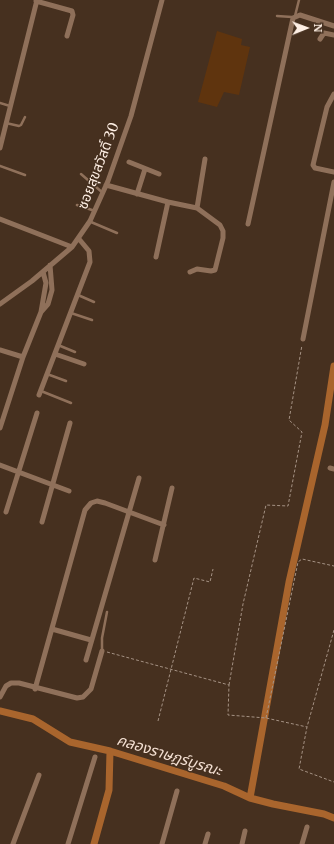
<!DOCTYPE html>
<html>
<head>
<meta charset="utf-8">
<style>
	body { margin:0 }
	#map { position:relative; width:334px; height:844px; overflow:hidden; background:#46301f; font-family:Merriweather,serif }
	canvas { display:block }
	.north { position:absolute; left:286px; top:8px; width:40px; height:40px; -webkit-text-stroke:3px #46301f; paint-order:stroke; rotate:89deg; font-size:11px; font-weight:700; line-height:16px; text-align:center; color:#feefe4 }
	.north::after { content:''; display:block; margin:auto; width:14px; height:18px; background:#feefe4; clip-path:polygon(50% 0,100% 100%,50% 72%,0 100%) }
</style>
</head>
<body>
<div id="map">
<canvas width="334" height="844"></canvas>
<div class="north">N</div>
</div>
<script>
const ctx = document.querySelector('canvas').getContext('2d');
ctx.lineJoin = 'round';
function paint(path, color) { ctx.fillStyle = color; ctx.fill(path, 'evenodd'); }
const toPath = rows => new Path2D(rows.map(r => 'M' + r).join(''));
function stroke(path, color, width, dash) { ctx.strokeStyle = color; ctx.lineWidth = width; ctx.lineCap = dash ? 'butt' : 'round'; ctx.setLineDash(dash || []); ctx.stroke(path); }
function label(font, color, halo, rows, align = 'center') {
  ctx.font = font + ' Merriweather,"Noto Sans Thai",serif'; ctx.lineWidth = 3; ctx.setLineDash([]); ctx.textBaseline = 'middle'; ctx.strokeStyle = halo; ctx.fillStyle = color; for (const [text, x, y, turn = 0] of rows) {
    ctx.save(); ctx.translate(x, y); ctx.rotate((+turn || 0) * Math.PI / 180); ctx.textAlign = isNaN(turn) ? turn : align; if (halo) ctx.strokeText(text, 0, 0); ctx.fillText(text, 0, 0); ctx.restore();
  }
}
paint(toPath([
	[217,31,242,39,241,45,250,47,239,95,224,92,217,107,198,102]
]), '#5f340e');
stroke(toPath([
	[0,711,33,719,70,742,110,751,224,786,250,798,273,804,324,814,334,818],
	[250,798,289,582,325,425,334,366],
	[94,844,109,790,110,751]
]), '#a9652d', 7);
stroke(toPath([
	[334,630,307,727,299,769,334,782],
	[107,652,229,685,228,715,266,718,307,727],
	[229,685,243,604,266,505,288,506,302,432,289,420,302,345],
	[266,718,298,562,302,559,334,566],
	[158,721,194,578,210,582,213,569]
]), '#a59284', 1, [3, 2]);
stroke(toPath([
	[277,16,292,17],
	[295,16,299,0],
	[0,103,10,106],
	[6,123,19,126,21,125,25,117],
	[0,166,25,175],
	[81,174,103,193],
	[77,205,95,211],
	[91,222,117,233],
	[78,295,94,302],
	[71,313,92,320],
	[58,345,75,352],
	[47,374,66,381],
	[41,391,71,403],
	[102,651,102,638,107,612]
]), '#8f705a', 2.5);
stroke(toPath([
	[36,1,72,11,73,15,67,36],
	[320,39,324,33,334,35],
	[334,94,327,107,313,165,315,168,334,172],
	[0,148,37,0],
	[129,162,159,174],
	[106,185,168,202,197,208,205,159],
	[137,194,145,169],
	[0,219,72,247],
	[248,224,293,18,300,15,334,26],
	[156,257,168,202],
	[43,272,46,283,41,312,48,304,52,290,50,265],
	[190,272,197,269,211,271,215,270,223,238,223,231,220,225,197,208],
	[0,304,32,281,72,247,90,221,108,181,131,116,162,0],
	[303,339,334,182],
	[0,350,23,357],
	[55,354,84,364],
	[39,395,90,262,89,251,79,239],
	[0,428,23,357,41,312],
	[0,465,69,491],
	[330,468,334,469],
	[6,512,37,413],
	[42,522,70,423],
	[155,560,172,488],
	[52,629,91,640],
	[86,660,139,478],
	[35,689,85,510,91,503,97,501,105,503,164,525],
	[0,697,6,686,11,683,19,683,77,698,83,697,91,689,102,651],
	[13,844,39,775],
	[68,844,95,757],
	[162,844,177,791],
	[205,844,208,834],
	[242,844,245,831],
	[302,844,307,827]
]), '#8f705a', 5);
label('14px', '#feefe4', '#46301f', [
	["ซอยสุขสวัสดิ์ 30",99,166,-69]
]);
label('italic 15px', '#f3dfd2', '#46301f', [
	["คลองราษฎร์บูรณะ",169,756,17]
]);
</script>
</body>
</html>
